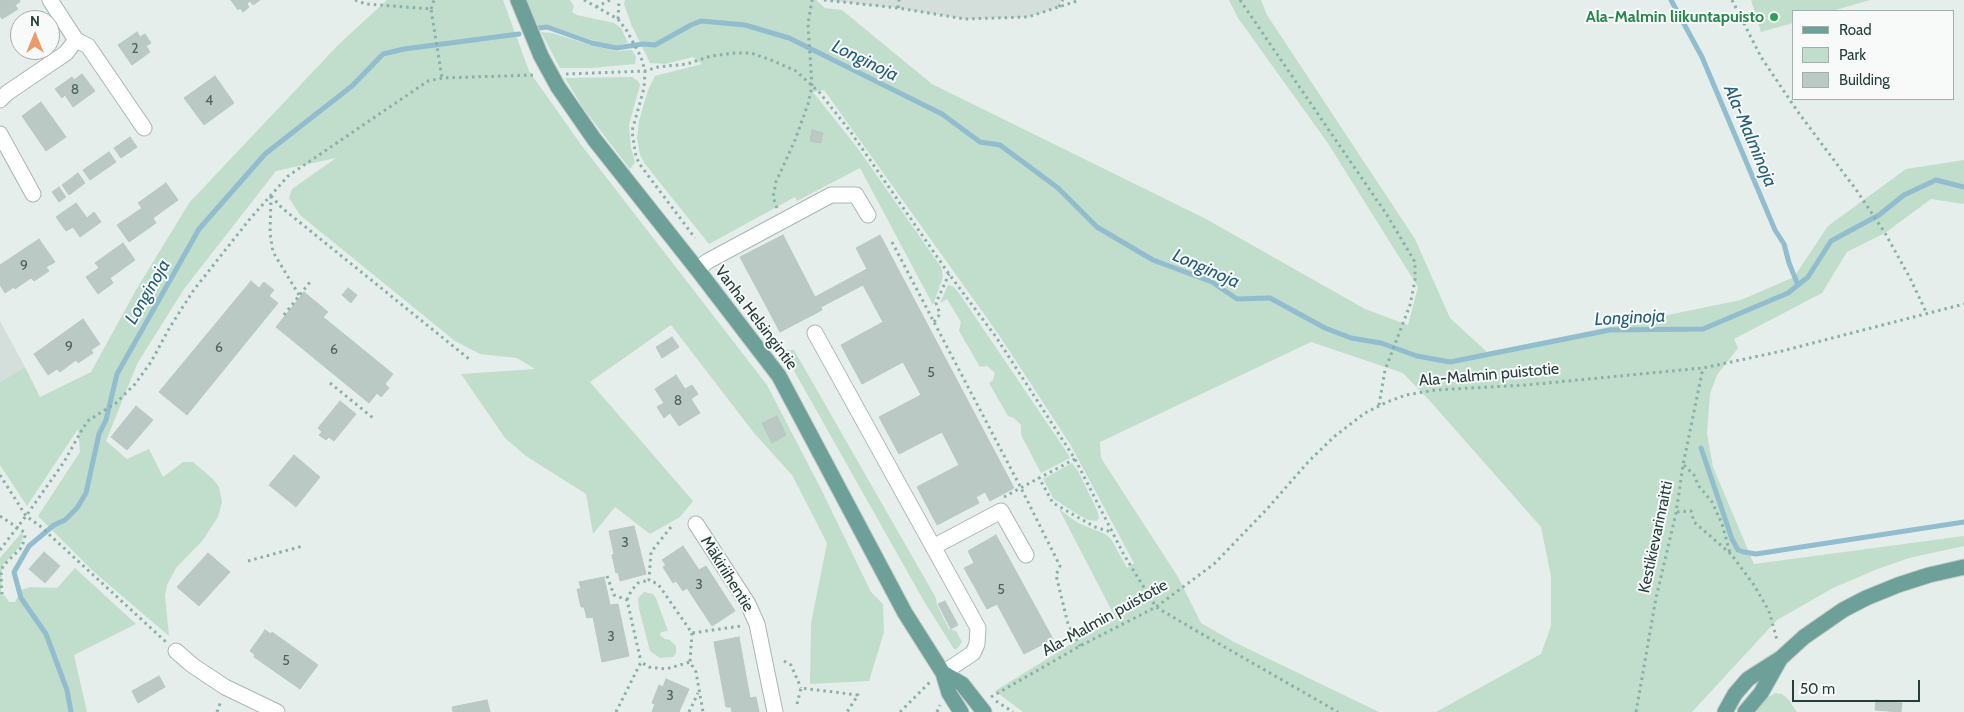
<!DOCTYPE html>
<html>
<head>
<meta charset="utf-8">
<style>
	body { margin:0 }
	#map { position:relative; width:1964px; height:712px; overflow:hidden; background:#e6eeeb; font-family:Cabin,sans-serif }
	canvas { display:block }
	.legend { position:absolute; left:1792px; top:10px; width:162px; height:90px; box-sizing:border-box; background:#f7faf9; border:1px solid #a3afad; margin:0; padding:6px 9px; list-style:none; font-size:15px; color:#263f3c }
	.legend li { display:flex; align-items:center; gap:10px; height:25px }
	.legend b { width:25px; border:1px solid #a3afad }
	.north { position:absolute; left:10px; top:10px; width:50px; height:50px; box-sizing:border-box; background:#f7faf9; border:1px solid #a3afad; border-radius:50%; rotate:0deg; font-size:14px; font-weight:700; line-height:20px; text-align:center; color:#263f3c }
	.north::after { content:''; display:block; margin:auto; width:18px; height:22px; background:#e99b69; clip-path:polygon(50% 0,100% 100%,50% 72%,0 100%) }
	.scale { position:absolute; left:1792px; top:680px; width:128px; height:22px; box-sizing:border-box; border:2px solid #263f3c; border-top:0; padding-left:6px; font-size:15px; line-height:18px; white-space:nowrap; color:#263f3c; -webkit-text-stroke:4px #f7faf9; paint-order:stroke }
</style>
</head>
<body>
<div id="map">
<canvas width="1964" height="712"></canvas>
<ul class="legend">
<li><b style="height:6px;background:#6ea09a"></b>Road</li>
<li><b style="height:14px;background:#c1ddcc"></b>Park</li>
<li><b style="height:14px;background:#bbc9c5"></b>Building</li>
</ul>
<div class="north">N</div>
<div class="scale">50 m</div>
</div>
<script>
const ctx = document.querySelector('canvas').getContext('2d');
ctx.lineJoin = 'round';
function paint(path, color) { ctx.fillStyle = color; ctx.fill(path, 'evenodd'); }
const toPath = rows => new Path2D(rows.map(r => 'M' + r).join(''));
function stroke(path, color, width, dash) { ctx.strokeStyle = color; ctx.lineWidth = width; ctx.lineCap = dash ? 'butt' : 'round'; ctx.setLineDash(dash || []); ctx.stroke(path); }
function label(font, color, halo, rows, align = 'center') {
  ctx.font = font + ' Cabin,sans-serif'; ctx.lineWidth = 4; ctx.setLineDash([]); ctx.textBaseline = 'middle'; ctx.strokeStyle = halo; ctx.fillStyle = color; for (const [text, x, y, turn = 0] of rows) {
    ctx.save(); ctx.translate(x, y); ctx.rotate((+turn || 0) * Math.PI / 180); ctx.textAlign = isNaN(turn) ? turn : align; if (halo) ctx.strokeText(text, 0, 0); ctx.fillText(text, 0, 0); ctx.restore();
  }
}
paint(toPath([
	[824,0,1063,0,1058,7,1028,17,965,19,898,8],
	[0,321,25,367,0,382]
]), '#d4dedb');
paint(toPath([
	[387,0,503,0,529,71,582,146,767,385,821,489,871,592,883,604,884,632,869,681,810,684,811,623,827,543,792,475,754,433,671,325,590,382,693,501,680,517,650,534,615,507,593,534,586,494,526,456,505,438,461,374,535,369,517,358,480,354,455,341,300,215,289,198,292,189,336,158,276,171,184,289,137,364,106,441,127,459,149,449,163,477,183,462,193,462,213,479,219,487,222,502,218,517,203,540,176,568,167,585,165,596,169,636,94,572,38,516,80,452,78,429,27,506,0,465,0,382,25,367,40,397,91,372,136,290,189,203,339,44],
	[527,0,570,0,574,6,572,12,577,15,614,23,621,28,628,43,615,46,592,40,547,25,538,26],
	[625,0,816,0,825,8,842,10,932,84,1206,219,1365,309,1408,325,1418,287,1327,142,1238,18,1229,0,1261,0,1267,15,1415,239,1450,318,1487,352,1741,300,1794,277,1828,226,1906,169,1964,160,1964,204,1931,199,1885,233,1847,252,1822,293,1734,339,1738,348,1717,375,1710,394,1707,433,1713,467,1754,564,1964,536,1964,546,1909,558,1875,570,1833,588,1777,620,1692,712,1436,712,1541,654,1551,626,1551,576,1541,527,1430,401,1403,373,1311,342,1100,442,1101,458,1178,577,1201,623,1234,642,1379,712,1023,712,995,691,1115,617,1059,509,1078,523,1105,534,1111,539,1127,568,1134,563,1070,444,999,335,824,90,813,92,859,150,941,267,943,277,933,305,860,168,797,201,795,197,709,244,645,164,640,155,637,138,639,121,648,90,655,76,702,64,693,57,665,64,650,63,631,24,624,4],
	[1751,0,1870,0,1832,11,1793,11,1793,23,1761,32],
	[541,32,552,33,590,45,615,51,632,50,636,57,635,64,592,68,560,68],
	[632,77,638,81,640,85,629,125,631,148,635,162,630,169,583,108,565,78],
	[948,285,954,287,961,296,1066,451,1070,458,1068,459,1041,473,1021,435,1021,425,1014,418,1008,416,989,383,993,380,995,373,987,366,980,367,959,331,961,322,947,299,940,303],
	[780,350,794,350,936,598,937,605,949,629,956,631,962,642,957,649,954,649,925,603,793,369],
	[1072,463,1078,471,1097,510,1099,518,1097,521,1088,520,1077,514,1054,499,1043,479],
	[22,532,23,537,20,546,2,566,1,596,4,595,9,602,15,602,21,590,30,587,57,588,75,568,136,624,74,655,87,712,0,712,0,558],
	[644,592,653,594,656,598,668,631,661,632,660,635,665,639,670,640,676,646,676,653,673,657,660,658,650,651,639,609,638,598],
	[1775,693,1782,694,1788,699,1797,712,1753,712,1760,703]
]), '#c1ddcc');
stroke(toPath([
	[1671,0,1702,57,1775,230,1784,244,1789,263,1798,285],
	[539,28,547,27,592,43,616,48,643,44,655,45,691,25,701,21,745,25,789,38,942,114,980,142,1000,145,1058,188,1097,227,1153,260,1212,282,1237,299,1270,298,1325,328,1351,338,1381,343,1417,356,1450,362,1610,330,1703,329,1788,293,1808,277,1831,241,1879,215,1904,195,1936,180,1964,187],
	[1701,448,1732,539,1738,550,1744,552,1756,554,1964,522],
	[71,712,67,690,46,634,21,598,14,572,29,546,54,525,65,520,77,508,86,493,99,434,106,420,117,374,199,229,265,154,352,86,383,54,404,49,519,34]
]), '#92bdce', 5);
const building = toPath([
	[0,0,19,0,20,2,15,5,18,9,2,19,0,16,0,0],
	[231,0,260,0,253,5,250,1,247,4,249,7,243,12,240,8,238,10,231,0],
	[137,32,140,37,145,34,151,43,146,46,150,52,132,65,118,45,137,32],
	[82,74,95,91,73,107,65,95,62,98,55,89,72,77,74,80,82,74],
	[215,76,234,103,204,125,184,98,215,76],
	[41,102,66,137,46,151,22,116,41,102],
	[812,130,823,133,821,143,810,141,812,130],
	[130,137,137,147,121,158,114,148,130,137],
	[109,152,116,162,90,180,83,170,109,152],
	[78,173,85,183,69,195,62,185,78,173],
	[166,183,178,200,153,218,156,223,129,242,117,225,142,208,138,203,166,183],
	[59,187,66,197,59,202,52,192,59,187],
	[76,203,87,218,94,212,101,222,80,237,73,227,66,231,56,217,76,203],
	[783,235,815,297,867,269,856,248,880,235,1014,488,990,501,985,492,976,497,979,503,937,525,917,487,959,465,942,432,899,454,879,417,921,395,903,362,862,384,841,345,883,322,863,285,821,307,822,310,780,332,740,257,783,235],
	[39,239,55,262,46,267,49,271,34,281,31,278,15,289,14,287,5,293,0,285,0,265,39,239],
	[123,243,135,260,110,278,113,283,98,294,86,277,99,268,95,263,123,243],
	[251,281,259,288,264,282,274,290,269,296,278,303,187,415,159,392,251,281],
	[348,288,357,295,351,303,342,295,348,288],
	[304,292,328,312,323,317,393,374,385,384,389,388,381,397,377,393,369,403,276,327,304,292],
	[83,319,100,344,91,350,93,353,78,363,76,360,60,372,57,369,48,375,34,354,83,319],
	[672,337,679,347,662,358,656,347,672,337],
	[676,375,685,389,692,385,698,394,691,399,700,413,679,426,670,413,664,418,657,407,664,403,655,389,676,375],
	[340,401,356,414,334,441,329,437,326,440,319,435,322,432,318,428,340,401],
	[136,406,153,420,127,450,111,437,136,406],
	[777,416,786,435,772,443,762,423,777,416],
	[294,455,320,477,296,507,269,485,294,455],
	[634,526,646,574,620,581,618,572,616,573,612,555,614,554,609,531,634,526],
	[996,535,1053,639,1024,654,997,604,987,609,964,568,974,563,968,551,996,535],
	[683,546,699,570,706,566,735,611,712,626,687,588,683,591,676,581,673,583,663,567,666,565,662,560,683,546],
	[44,552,60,566,45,583,29,569,44,552],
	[208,553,230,572,199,606,177,587,208,553],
	[604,577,610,605,618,604,629,656,602,662,593,617,587,618,584,607,581,607,577,589,581,589,579,582,604,577],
	[945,601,958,625,951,629,938,604,945,601],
	[265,630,271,634,272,632,318,665,300,689,254,657,255,655,250,651,265,630],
	[739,637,750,698,756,697,759,712,732,712,731,707,726,707,714,642,739,637],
	[159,676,165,687,138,703,132,691,159,676],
	[666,679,689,689,679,712,652,712,655,704,652,703,659,685,663,687,666,679],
	[487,700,490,712,453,712,452,707,487,700],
	[1876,700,1902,703,1901,712,1875,710,1876,700]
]);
paint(building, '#bbc9c5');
stroke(building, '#b9c7c3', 1);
const minor = toPath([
	[76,40,88,46,144,128],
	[0,100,7,93,66,53,76,40,50,0],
	[0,134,33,194],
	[697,269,708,261,831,195,856,195,868,215],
	[815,333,978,628,977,644,973,653,943,673],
	[696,524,748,604,757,624,775,712],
	[933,547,1001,511,1026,555],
	[176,651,192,665,225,687,277,712]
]);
const major = toPath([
	[518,0,541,56],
	[558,87,594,139,697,269,779,376,905,613,943,673,949,693,961,712],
	[943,673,962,684,984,712],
	[1725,712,1735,694,1748,679,1781,658,1804,637,1843,610,1866,598,1898,585,1929,575,1964,567],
	[1745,712,1761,693,1779,661]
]);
stroke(minor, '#a9b6b3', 17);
stroke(major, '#c2c9c8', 17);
stroke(toPath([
	[355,0,366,4,431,9,442,78],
	[584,0,618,19,627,31,641,57,645,71,644,88,632,131,636,157,641,166,695,238],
	[824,0,898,8,965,19,1028,17,1080,0],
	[1240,0,1387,215,1415,262,1415,280,1410,305,1385,370,1379,405],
	[1732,0,1761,57,1798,112,1857,191,1885,233,1910,278,1927,314],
	[596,7,610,0],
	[1059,7,1063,0],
	[898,8,899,0],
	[431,9,434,0],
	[618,19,619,0],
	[566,74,645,71,658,67,687,64,711,56,735,53,751,53,771,60,796,71,820,93,850,131,949,274,996,337,1075,459,1124,555,1156,607,1195,630,1338,712],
	[271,196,282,208,469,359],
	[271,196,270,233,273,252,299,295],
	[777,208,773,197,776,182,795,140,808,104,812,86,808,24,812,0],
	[892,242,1021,488,1060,566,1056,575,1068,624,1080,646],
	[284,315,310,282],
	[934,322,940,314,936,303,949,274],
	[330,383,373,418],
	[1075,459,1039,478,1053,503,1095,527,1111,532],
	[1684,465,1694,475,1698,485,1712,502,1722,524,1730,553],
	[0,475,26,516,40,526,166,642],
	[1004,497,1039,478],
	[1677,512,1691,511,1694,522,1731,554,1754,585,1769,611,1777,640],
	[0,516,24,532,25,536,22,547,3,566,1,574,2,595,0,598],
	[671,527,651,552,649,580,658,584,692,633,741,626],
	[0,550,26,516,64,462,83,428,89,420,116,403,135,384,151,362,170,327,193,291,249,220,288,176,428,81,442,78,535,75],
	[248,561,303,546],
	[607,576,614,595,627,600,641,662],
	[627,600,631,591,638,583,649,580],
	[692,633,690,662,696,672,703,712],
	[784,661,791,665,801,688],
	[991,697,1080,646,1156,607,1214,564,1267,509,1309,461,1335,436,1365,413,1387,402,1406,395,1435,390,1526,385,1703,368,1782,351,1964,304],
	[996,701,1013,712],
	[797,704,801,688,858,695,847,712],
	[217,712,221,701],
	[616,712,641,662,649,667,666,669,690,662],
	[689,712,698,693],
	[900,712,930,682],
	[937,712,940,705],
	[1636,712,1656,598,1676,513,1683,465,1703,368]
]), '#89afa9', 3, [2.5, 4]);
stroke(minor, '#fff', 15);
stroke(major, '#6ea09a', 15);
const majorBridge = toPath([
	[541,56,558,87]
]);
stroke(majorBridge, '#c2c9c8', 17, []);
stroke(majorBridge, '#6ea09a', 15);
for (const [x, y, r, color] of [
	[1774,17,5,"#2e9e5b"]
]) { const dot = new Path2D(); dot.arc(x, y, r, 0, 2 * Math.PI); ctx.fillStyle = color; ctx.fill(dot); stroke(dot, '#f7faf9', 2); }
label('14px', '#4b625e', null, [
	["2",135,49],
	["8",75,90],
	["4",209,101],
	["9",24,266],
	["9",69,347],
	["6",219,348],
	["6",334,350],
	["5",931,373],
	["8",678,401],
	["3",625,543],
	["3",699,585],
	["5",1001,590],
	["3",611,637],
	["5",286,661],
	["3",670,696]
]);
label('bold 16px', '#27864d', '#f7faf9', [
	["Ala-Malmin liikuntapuisto",1764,17]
], 'right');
label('16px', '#263f3c', '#f7faf9', [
	["Vanha Helsingintie",756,318,53],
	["Ala-Malmin puistotie",1489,375,-5],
	["Kestikievarinraitti",1656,537,-78],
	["Mäkiriihentie",727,574,58],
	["Ala-Malmin puistotie",1105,618,-29]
]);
label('italic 18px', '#235d78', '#f7faf9', [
	["Longinoja",865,61,26],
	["Ala-Malminoja",1750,136,67],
	["Longinoja",1206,269,24],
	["Longinoja",148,292,-60],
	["Longinoja",1630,318,-3]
]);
</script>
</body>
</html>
